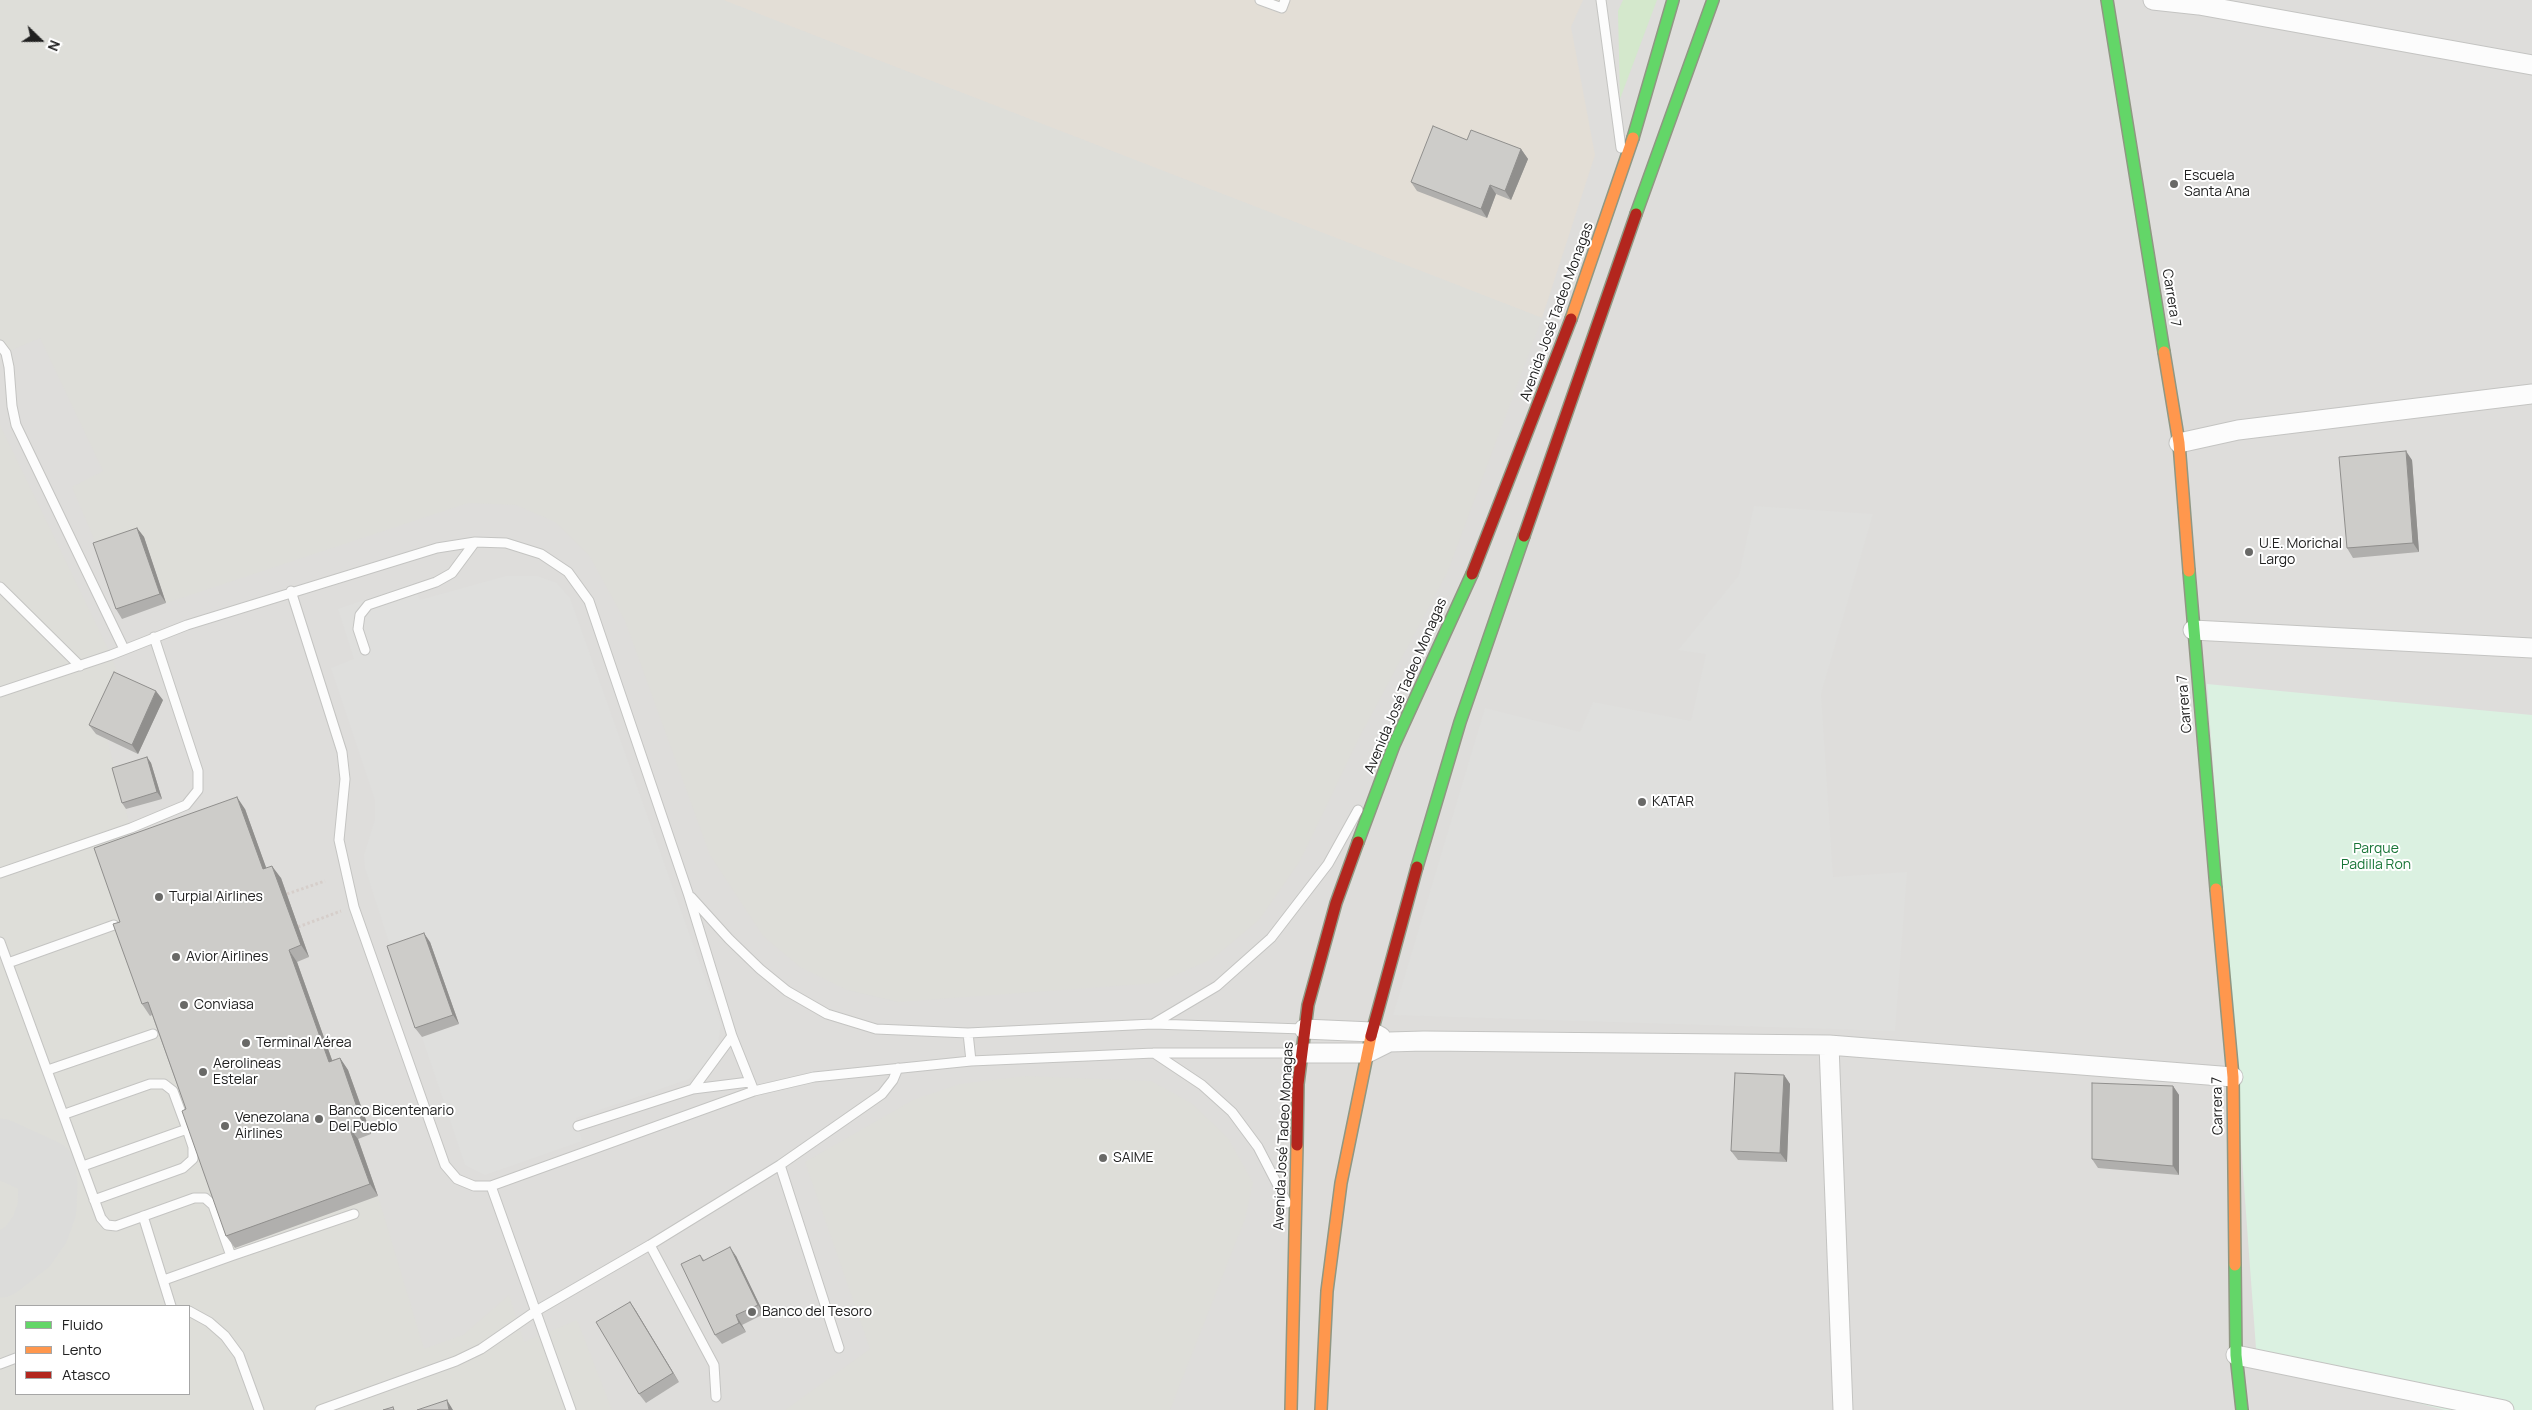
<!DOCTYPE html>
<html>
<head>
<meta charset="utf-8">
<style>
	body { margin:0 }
	#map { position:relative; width:2532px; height:1410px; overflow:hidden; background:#eeeeea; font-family:Manrope,sans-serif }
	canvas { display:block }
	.legend { position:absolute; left:15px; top:1305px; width:175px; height:90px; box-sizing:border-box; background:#fff; border:1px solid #a6a6a6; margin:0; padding:6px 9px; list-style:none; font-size:15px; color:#212121 }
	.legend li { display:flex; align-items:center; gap:10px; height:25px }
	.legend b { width:25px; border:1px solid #a6a6a6 }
	.north { position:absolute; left:15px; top:15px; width:50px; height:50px; -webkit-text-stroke:4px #fff; paint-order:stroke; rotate:112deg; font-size:14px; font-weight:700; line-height:20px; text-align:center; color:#212121 }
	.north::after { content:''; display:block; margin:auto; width:18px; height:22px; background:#212121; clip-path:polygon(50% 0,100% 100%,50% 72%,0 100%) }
</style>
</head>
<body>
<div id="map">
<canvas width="2532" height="1410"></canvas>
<ul class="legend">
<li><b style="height:6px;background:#63d668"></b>Fluido</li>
<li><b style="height:6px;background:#ff974d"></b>Lento</li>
<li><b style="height:6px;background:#b3261e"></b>Atasco</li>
</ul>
<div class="north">N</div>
</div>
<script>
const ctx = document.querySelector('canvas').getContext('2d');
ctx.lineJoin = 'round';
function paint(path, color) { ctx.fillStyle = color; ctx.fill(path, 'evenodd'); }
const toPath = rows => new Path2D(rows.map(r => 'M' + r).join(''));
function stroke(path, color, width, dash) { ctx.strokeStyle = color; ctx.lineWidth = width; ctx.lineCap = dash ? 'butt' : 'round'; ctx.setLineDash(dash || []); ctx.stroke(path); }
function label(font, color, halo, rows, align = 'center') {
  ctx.font = font + ' Manrope,sans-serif'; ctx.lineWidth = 4; ctx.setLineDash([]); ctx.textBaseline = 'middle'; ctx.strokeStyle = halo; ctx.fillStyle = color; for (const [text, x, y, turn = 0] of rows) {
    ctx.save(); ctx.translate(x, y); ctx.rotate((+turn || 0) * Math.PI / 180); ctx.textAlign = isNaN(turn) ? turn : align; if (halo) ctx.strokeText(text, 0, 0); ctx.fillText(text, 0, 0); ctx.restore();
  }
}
paint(toPath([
	[0,0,2532,0,2532,1410,0,1410],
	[16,1306,189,1306,189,1394,16,1394]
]), '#dedddb');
paint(toPath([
	[723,0,1583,0,1571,27,1595,155,1542,318]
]), '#e3ded6');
paint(toPath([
	[0,0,723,0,1542,318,1448,571,1359,738,1300,861,1259,920,1212,959,1157,983,898,1002,847,990,800,967,763,936,710,855,625,621,589,555,555,522,516,505,468,503,166,603,144,538,100,553,72,487,103,471,40,338,0,355],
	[0,425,111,655,120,681,96,734,107,739,136,848,271,881,281,878,309,957,297,962,337,1073,348,1070,371,1134,358,1139,378,1196,424,1349,463,1335,509,1295,524,1342,577,1320,612,1410,0,1410],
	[16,1306,189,1306,189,1394,16,1394],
	[1026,1076,1151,1081,1191,1103,1228,1138,1253,1183,1245,1219,1170,1410,785,1410,870,1349,805,1162,913,1100,960,1084]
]), '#deded9');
paint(toPath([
	[1623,0,1657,0,1620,99,1618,11]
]), '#d4e8cc');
paint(toPath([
	[2207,684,2532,715,2532,1410,2445,1410,2257,1362]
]), '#dbf1e1');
paint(toPath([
	[1754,506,1873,514,1821,694,1833,877,1907,872,1895,1031,1393,1015,1485,708,1580,732,1593,702,1691,721,1706,654,1678,650,1739,575],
	[506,576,537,576,557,583,570,598,721,1023,718,1044,707,1064,689,1079,576,1118,582,1141,485,1175,465,1165,422,1037,459,1024,393,955,375,899,365,868,364,855,375,819,375,800,331,668,354,659,338,609,413,583,420,600]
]), '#dfdfdd');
stroke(toPath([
	[0,1148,46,1169,48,1183,47,1209,40,1229,28,1246,0,1268]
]), '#dcdcda', 59);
const lane = toPath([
	[1260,0,1282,8,1285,0],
	[1601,0,1621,148],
	[0,345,6,353,9,367,12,406,16,425,124,649],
	[0,587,80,666],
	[291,591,342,752,345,779,339,840,354,907,445,1165,457,1179,474,1186,491,1186,754,1091,814,1077,971,1061,1088,1056,1154,1053,1300,1053],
	[365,650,358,629,360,615,368,605,436,582,452,573,475,542],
	[0,692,111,655,187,625,437,548,475,542,506,543,541,554,568,572,589,601,688,893,732,1036,754,1091],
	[0,873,131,828,186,805,198,790,198,771,154,637],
	[691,897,729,939,760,969,787,991,827,1014,876,1029,968,1033,1153,1024,1303,1029],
	[0,942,101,1218,107,1225,116,1226,194,1198,205,1198,213,1205,231,1256,164,1280],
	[8,963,114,925],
	[1153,1024,1217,986,1271,938,1328,864,1358,810],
	[968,1033,971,1061],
	[1154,1053,1202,1085,1232,1112,1258,1147,1287,1203],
	[48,1070,153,1034],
	[693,1089,732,1036],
	[65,1114,150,1084,164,1084,173,1091,187,1129,193,1147,193,1159,183,1168,94,1200],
	[578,1126,693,1089,749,1082],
	[780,1165,839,1348],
	[83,1166,187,1129],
	[491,1186,571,1410],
	[143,1216,171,1306],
	[650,1245,714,1365,716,1397],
	[231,1256,354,1214],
	[189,1311,209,1322,225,1336,239,1355,259,1410],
	[0,1364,16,1358],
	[320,1410,456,1361,481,1349,536,1311,650,1245,780,1165,882,1094,893,1080,898,1068]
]);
const street = toPath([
	[2153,0,2199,5,2532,65],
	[2179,443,2238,430,2532,394],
	[2193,630,2532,648],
	[1304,1029,1372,1032,1381,1037],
	[1829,1045,1843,1410],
	[1301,1053,1367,1053,1389,1042,1424,1041,1829,1045,2233,1077],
	[2236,1355,2504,1410]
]);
const fast = toPath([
	[2107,0,2164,352],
	[1633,138,1673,0],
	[1636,214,1713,0],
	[2189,571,2216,889],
	[1358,842,1394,745,1472,574],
	[1417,867,1460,722,1524,536],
	[2235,1265,2236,1355,2242,1410]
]);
const slow = toPath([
	[1571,319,1633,138],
	[2164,352,2179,443,2189,571],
	[2216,889,2233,1077,2235,1265],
	[1291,1410,1297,1145],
	[1321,1410,1327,1291,1341,1183,1371,1036]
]);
const jam = toPath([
	[1524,536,1636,214],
	[1472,574,1571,319],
	[1371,1036,1417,867],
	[1297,1145,1298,1084,1308,1005,1336,903,1358,842]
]);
stroke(lane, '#c4c4c2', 11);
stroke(street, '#c4c4c2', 21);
stroke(fast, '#909783', 14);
stroke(slow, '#909783', 14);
stroke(jam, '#909783', 14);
stroke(toPath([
	[287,894,325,881],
	[298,927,341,911]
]), '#d6ceca', 3, [2.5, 2.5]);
stroke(lane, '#fcfcfc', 9);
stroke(street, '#fcfcfc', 19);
stroke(fast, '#63d668', 11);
stroke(slow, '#ff974d', 11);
stroke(jam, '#b3261e', 11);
paint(toPath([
	[1467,140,1521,149,1528,159,1511,200,1496,194,1487,218,1417,191,1411,182],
	[2412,460,2419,552,2353,558,2347,548],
	[137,528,144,537,166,603,122,619,116,609],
	[163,700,138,754,96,734,89,725],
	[147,757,151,763,162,799,126,809,122,803],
	[245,809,266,868,281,878,309,957,297,962,332,1060,340,1058,348,1070,371,1134,358,1139,378,1196,235,1248,226,1236,186,1109,152,1015,150,1016,142,1004],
	[430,942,459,1024,422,1037,415,1028],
	[1784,1075,1790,1084,1787,1162,1738,1160,1731,1151],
	[2173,1086,2179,1095,2179,1175,2098,1168,2092,1159],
	[700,1255,704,1260,736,1256,764,1314,742,1325,746,1332,722,1344,715,1335],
	[630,1302,636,1311,679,1382,646,1403,639,1394]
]), '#b0afad');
paint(toPath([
	[1521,149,1528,159,1511,200,1505,191],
	[1490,185,1496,194,1487,218,1481,209],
	[2406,451,2412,460,2419,552,2413,543],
	[137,528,144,537,166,603,160,594],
	[156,691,163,700,138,754,132,745],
	[147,757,151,763,162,799,157,792],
	[237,797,245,809,271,881,263,869],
	[272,866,281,878,309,957,301,945],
	[424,933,430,942,459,1024,453,1015],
	[289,950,297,962,337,1074,329,1062],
	[340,1058,348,1070,371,1134,362,1122],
	[1784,1075,1790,1084,1787,1162,1780,1153],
	[2173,1086,2179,1095,2179,1175,2173,1166],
	[349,1127,358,1139,378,1196,370,1184],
	[730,1247,736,1256,764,1314,758,1305],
	[630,1302,636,1311,679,1382,673,1373],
	[736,1315,742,1325,746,1332,739,1323],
	[447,1400,453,1410,449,1410]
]), '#908f8d');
const building = toPath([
	[1433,126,1467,140,1471,130,1521,149,1505,191,1490,185,1481,209,1411,182,1433,126],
	[2406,451,2413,543,2347,548,2339,457,2406,451],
	[137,528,160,594,116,609,93,543,137,528],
	[114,672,156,691,132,745,89,725,114,672],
	[147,757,157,792,122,803,112,768,147,757],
	[237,797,263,869,272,866,301,945,289,950,329,1062,340,1058,362,1122,349,1127,370,1184,226,1236,182,1111,186,1109,148,1002,142,1004,113,924,120,922,94,848,237,797],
	[424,933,453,1015,415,1028,387,946,424,933],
	[1735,1073,1784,1075,1780,1153,1731,1151,1735,1073],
	[2092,1083,2173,1086,2173,1166,2092,1159,2092,1083],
	[730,1247,758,1305,736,1315,739,1323,715,1335,681,1264,700,1255,703,1261,730,1247],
	[630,1302,673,1373,639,1394,596,1322,630,1302],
	[447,1400,449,1410,417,1410,447,1400],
	[393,1407,394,1410,383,1410,393,1407]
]);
paint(building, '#cdccc9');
stroke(building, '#908f8d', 1);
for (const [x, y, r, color] of [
	[2174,184,5,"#696967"],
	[2249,552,5,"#696967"],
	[1642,802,5,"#696967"],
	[159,897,5,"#696967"],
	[176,957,5,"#696967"],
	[184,1005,5,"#696967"],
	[246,1043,5,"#696967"],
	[203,1072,5,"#696967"],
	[319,1119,5,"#696967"],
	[225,1126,5,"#696967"],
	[1103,1158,5,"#696967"],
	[752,1312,5,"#696967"]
]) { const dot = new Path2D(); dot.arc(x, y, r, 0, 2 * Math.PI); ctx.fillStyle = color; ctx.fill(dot); stroke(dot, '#fff', 2); }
label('14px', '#212121', '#fff', [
	["Escuela",2184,176],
	["Santa Ana",2184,192],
	["U.E. Morichal",2259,544],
	["Largo",2259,560],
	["KATAR",1652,802],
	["Turpial Airlines",169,897],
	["Avior Airlines",186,957],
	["Conviasa",194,1005],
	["Terminal Aérea",256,1043],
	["Aerolineas",213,1064],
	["Estelar",213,1080],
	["Banco Bicentenario",329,1111],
	["Del Pueblo",329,1127],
	["Venezolana",235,1118],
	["Airlines",235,1134],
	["SAIME",1113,1158],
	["Banco del Tesoro",762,1312]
], 'left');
label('14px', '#212121', '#fff', [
	["Carrera 7",2171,298,81],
	["Avenida José Tadeo Monagas",1557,312,-70],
	["Avenida José Tadeo Monagas",1406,686,-67],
	["Carrera 7",2185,704,-95],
	["Carrera 7",2218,1106,-91],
	["Avenida José Tadeo Monagas",1284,1136,-87]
]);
label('14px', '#187537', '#fff', [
	["Parque",2376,849],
	["Padilla Ron",2376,865]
]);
</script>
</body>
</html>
